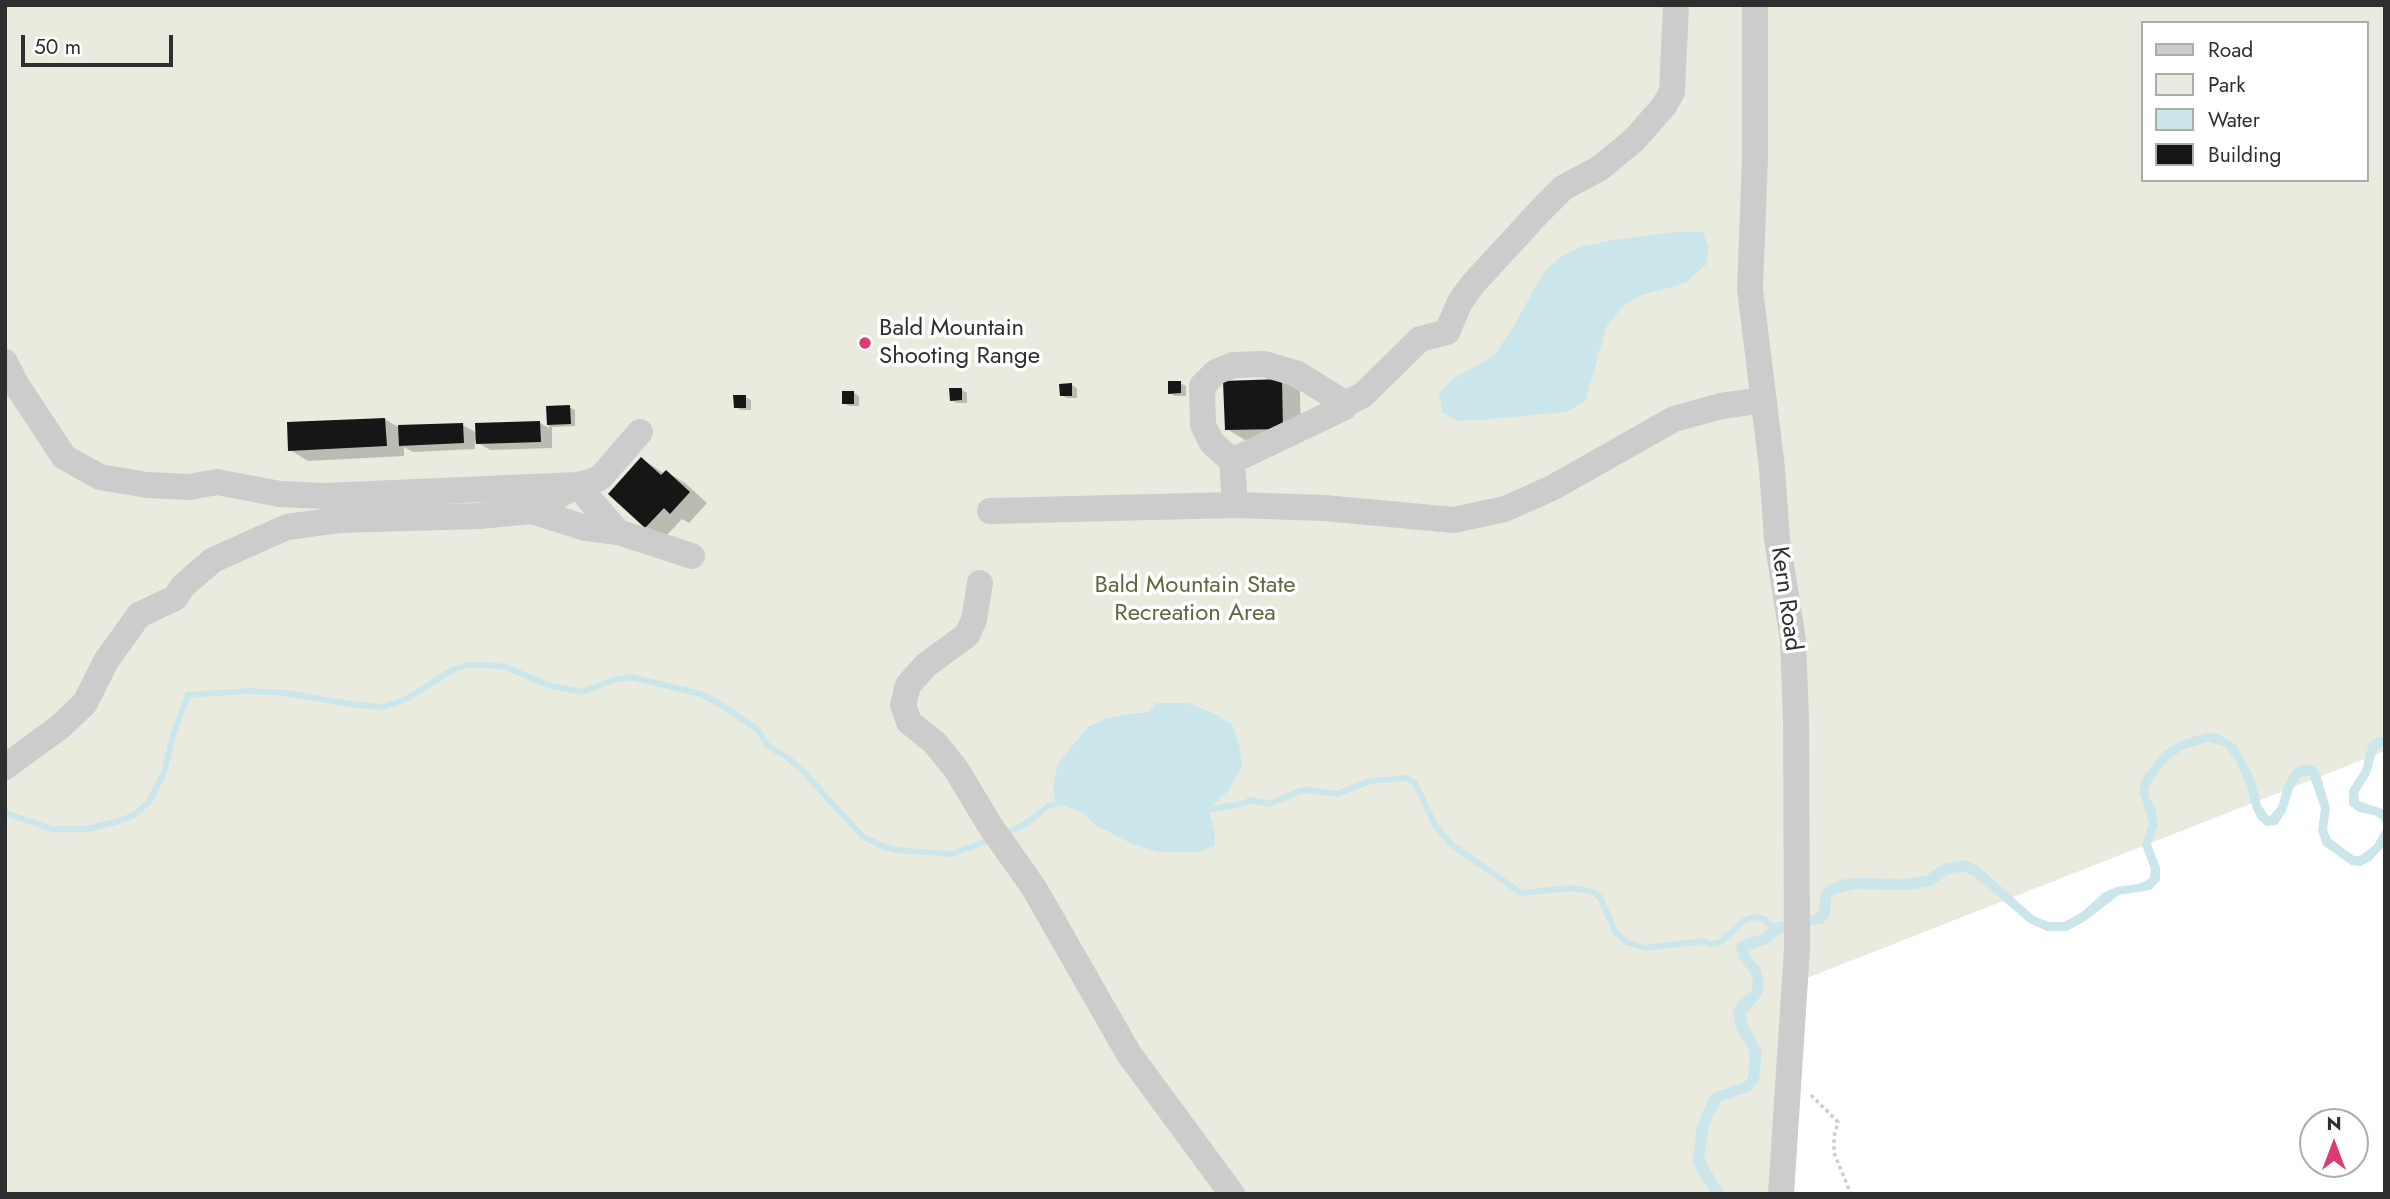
<!DOCTYPE html>
<html>
<head>
<meta charset="utf-8">
<style>
	body { margin:0 }
	#map { position:relative; width:2390px; height:1199px; overflow:hidden; background:#fff; font-family:Jost,sans-serif }
	canvas { display:block }
	.frame { position:absolute; inset:0; border:7px solid #2f2f2f; pointer-events:none }
	.legend { position:absolute; left:2141px; top:21px; width:228px; height:161px; box-sizing:border-box; background:#fff; border:2px solid #acacac; margin:0; padding:9px 12px; list-style:none; font-size:21px; color:#2f2f2f }
	.legend li { display:flex; align-items:center; gap:14px; height:35px }
	.legend b { width:35px; border:2px solid #acacac }
	.north { position:absolute; left:2299px; top:1108px; width:70px; height:70px; box-sizing:border-box; background:#fff; border:2px solid #acacac; border-radius:50%; rotate:0deg; font-size:19px; font-weight:700; line-height:28px; text-align:center; color:#2f2f2f }
	.north::after { content:''; display:block; margin:auto; width:24px; height:32px; background:#da3d74; clip-path:polygon(50% 0,100% 100%,50% 72%,0 100%) }
	.scale { position:absolute; left:21px; top:35px; width:152px; height:32px; box-sizing:border-box; border:4px solid #2f2f2f; border-top:0; padding-left:9px; font-size:21px; line-height:24px; white-space:nowrap; color:#2f2f2f; -webkit-text-stroke:5px #fff; paint-order:stroke }
</style>
</head>
<body>
<div id="map">
<canvas width="2390" height="1199"></canvas>
<div class="frame"></div>
<ul class="legend">
<li><b style="height:9px;background:#ccc"></b>Road</li>
<li><b style="height:19px;background:#e9ebde"></b>Park</li>
<li><b style="height:19px;background:#cbe6ea"></b>Water</li>
<li><b style="height:19px;background:#161616"></b>Building</li>
</ul>
<div class="north">N</div>
<div class="scale">50 m</div>
</div>
<script>
const ctx = document.querySelector('canvas').getContext('2d');
ctx.lineJoin = 'round';
function paint(path, color) { ctx.fillStyle = color; ctx.fill(path, 'evenodd'); }
const toPath = rows => new Path2D(rows.map(r => 'M' + r).join(''));
function stroke(path, color, width, dash) { ctx.strokeStyle = color; ctx.lineWidth = width; ctx.lineCap = dash ? 'butt' : 'round'; ctx.setLineDash(dash || []); ctx.stroke(path); }
function label(font, color, halo, rows, align = 'center') {
  ctx.font = font + ' Jost,sans-serif'; ctx.lineWidth = 7; ctx.setLineDash([]); ctx.textBaseline = 'middle'; ctx.strokeStyle = halo; ctx.fillStyle = color; for (const [text, x, y, turn = 0] of rows) {
    ctx.save(); ctx.translate(x, y); ctx.rotate((+turn || 0) * Math.PI / 180); ctx.textAlign = isNaN(turn) ? turn : align; if (halo) ctx.strokeText(text, 0, 0); ctx.fillText(text, 0, 0); ctx.restore();
  }
}
paint(toPath([
	[5,5,2385,5,2385,751,1784,987,1786,1194,5,1194],
	[2143,23,2367,23,2367,180,2143,180]
]), '#e9ebde');
paint(toPath([
	[1674,232,1703,232,1709,249,1706,265,1685,283,1642,295,1626,304,1607,325,1585,402,1566,412,1479,420,1458,421,1442,412,1439,392,1454,378,1494,356,1515,324,1538,282,1551,265,1564,255,1580,247,1612,240],
	[1156,703,1188,703,1213,713,1232,724,1239,744,1242,766,1229,790,1208,810,1215,832,1215,846,1198,852,1158,852,1130,843,1094,824,1084,813,1056,803,1053,789,1057,765,1088,727,1105,719,1132,713,1147,713],
	[2207,733,2219,734,2236,745,2254,778,2261,805,2269,817,2278,807,2284,786,2293,770,2304,764,2314,766,2320,774,2330,808,2327,830,2331,839,2354,856,2360,856,2374,845,2384,828,2382,820,2374,815,2359,812,2349,805,2349,790,2362,770,2369,743,2378,737,2385,737,2385,746,2377,749,2370,774,2358,793,2359,801,2385,810,2385,845,2372,860,2361,866,2351,865,2323,845,2318,831,2321,808,2309,775,2300,777,2293,789,2286,811,2277,825,2266,826,2258,819,2253,809,2245,781,2235,759,2224,746,2208,742,2184,749,2168,760,2151,782,2148,791,2149,798,2156,809,2158,824,2151,845,2160,867,2160,880,2151,890,2119,895,2087,920,2067,931,2047,931,2029,923,1974,876,1963,871,1949,874,1931,886,1909,890,1855,889,1835,894,1831,898,1830,915,1823,923,1786,930,1767,944,1748,950,1752,959,1760,967,1764,982,1762,995,1745,1014,1747,1023,1762,1051,1759,1081,1751,1091,1722,1101,1713,1115,1708,1129,1704,1159,1725,1194,1712,1194,1696,1170,1693,1161,1697,1126,1709,1098,1716,1092,1745,1082,1748,1077,1750,1052,1736,1028,1733,1011,1739,1001,1752,990,1753,982,1750,972,1738,958,1736,945,1743,940,1762,934,1775,923,1816,914,1819,910,1821,893,1829,885,1840,880,1855,878,1907,879,1927,875,1944,864,1964,860,1978,866,2034,916,2049,922,2064,922,2082,912,2103,893,2116,887,2138,884,2146,881,2150,877,2151,869,2142,845,2149,823,2139,790,2143,777,2162,753,2180,741]
]), '#cbe6ea');
paint(toPath([
	[1281,380,1300,391,1301,438,1245,440,1227,429],
	[1180,383,1186,386,1186,396,1175,396,1170,393],
	[1072,385,1077,388,1077,398,1067,398,1061,395],
	[962,390,967,393,967,403,957,403,951,400],
	[854,393,859,396,859,406,849,406,844,403],
	[745,397,751,400,751,410,741,410,735,407],
	[569,407,575,410,575,426,552,427,552,448,490,450,475,441,475,449,413,452,404,447,404,456,308,461,290,450,385,419,398,427,463,425,477,433,540,423,549,428,548,408],
	[642,459,665,474,667,472,685,483,707,503,689,523,682,519,665,537,646,527,610,494]
]), '#0003');
stroke(toPath([
	[1202,808,1207,810,1246,803,1250,800,1270,804,1300,791,1308,790,1336,794,1371,781,1406,778,1415,783,1435,825,1451,844,1521,893,1572,888,1593,892,1600,897,1616,933,1626,942,1645,948,1704,941,1710,944,1719,943,1745,920,1754,917,1765,919,1771,926],
	[5,813,52,829,87,829,119,821,134,815,149,802,164,773,173,735,188,695,249,691,285,693,356,705,384,707,408,698,452,670,468,665,486,665,505,667,548,685,582,692,613,680,631,677,701,694,720,704,758,730,768,746,788,758,802,770,862,836,882,846,896,850,952,854,992,839],
	[1005,833,1024,825,1048,806,1062,802]
]), '#cbe6ea', 6);
paint(toPath([
	[1282,379,1283,429,1225,430,1223,381],
	[1168,381,1181,381,1181,393,1168,394],
	[1072,383,1072,396,1060,396,1059,384],
	[949,388,962,388,962,400,950,401],
	[842,391,854,391,854,404,842,404],
	[733,395,746,395,746,408,734,408],
	[570,405,571,424,547,425,546,406],
	[385,418,387,446,288,451,287,422],
	[540,421,541,442,476,444,475,423],
	[463,423,464,443,399,446,398,425],
	[641,457,661,475,666,470,690,492,670,514,664,508,645,528,608,494]
]), '#161616');
stroke(toPath([
	[1811,1095,1838,1122,1834,1136,1834,1153,1851,1194]
]), '#ccc', 3.5, [3.5, 3.5]);
stroke(toPath([
	[1755,5,1755,159,1750,289,1772,468,1777,539,1793,640,1796,720,1797,949,1781,1194],
	[5,362,16,384,64,457,100,477,147,485,189,487,217,482,280,494,324,496,577,485,593,481,601,477,640,432],
	[1349,402,1363,395,1420,339,1447,332,1460,302,1472,285,1541,210,1563,188,1600,168,1634,140,1664,106,1672,92,1676,5],
	[1232,461,1212,443,1203,425,1202,386,1216,372,1233,365,1264,364,1298,374,1341,401,1349,402,1345,407,1232,461,1235,505],
	[577,485,618,532,692,556],
	[532,511,586,528,618,532],
	[990,511,1235,505,1324,508,1454,520,1505,509,1552,488,1674,419,1721,406,1764,400],
	[980,583,974,620,967,635,926,665,908,685,903,705,909,722,935,743,956,769,991,827,1034,888,1129,1054,1232,1194],
	[5,767,61,726,85,703,106,661,139,615,175,598,183,586,213,560,287,527,339,520,479,516,532,511,572,488]
]), '#ccc', 26);
for (const [x, y, r, color] of [
	[865,343,7,"#da3d74"]
]) { const dot = new Path2D(); dot.arc(x, y, r, 0, 2 * Math.PI); ctx.fillStyle = color; ctx.fill(dot); stroke(dot, '#fff', 2.5); }
label('24px', '#2f2f2f', '#fff', [
	["Bald Mountain",879,329],
	["Shooting Range",879,357]
], 'left');
label('24px', '#5d683f', '#fff', [
	["Bald Mountain State",1195,586],
	["Recreation Area",1195,614]
]);
label('24px', '#2f2f2f', '#fff', [
	["Kern Road",1785,599,82]
]);
</script>
</body>
</html>
